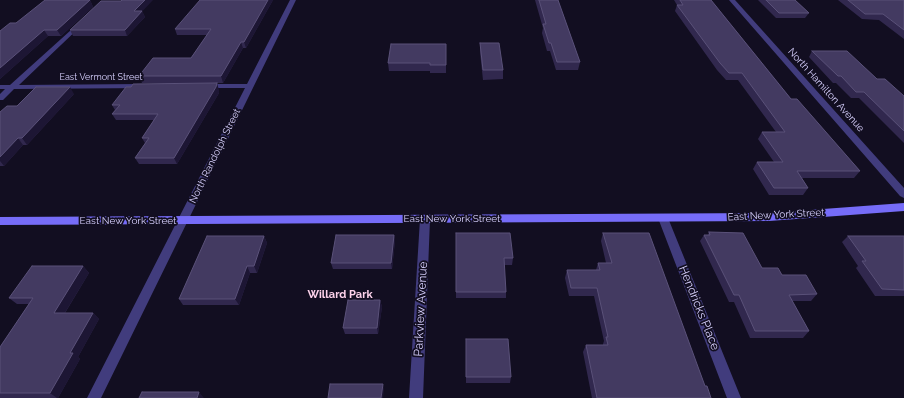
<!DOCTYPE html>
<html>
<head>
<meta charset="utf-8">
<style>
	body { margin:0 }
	canvas { display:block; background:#120e21 }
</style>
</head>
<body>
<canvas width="904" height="398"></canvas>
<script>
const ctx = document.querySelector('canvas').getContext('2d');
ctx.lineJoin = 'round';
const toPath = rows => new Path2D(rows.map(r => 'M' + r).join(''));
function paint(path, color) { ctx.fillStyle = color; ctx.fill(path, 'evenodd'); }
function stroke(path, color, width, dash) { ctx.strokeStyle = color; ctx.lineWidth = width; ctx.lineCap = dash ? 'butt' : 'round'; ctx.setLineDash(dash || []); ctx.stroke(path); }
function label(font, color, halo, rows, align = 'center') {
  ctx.font = font + ' Raleway,sans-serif'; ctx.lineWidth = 3.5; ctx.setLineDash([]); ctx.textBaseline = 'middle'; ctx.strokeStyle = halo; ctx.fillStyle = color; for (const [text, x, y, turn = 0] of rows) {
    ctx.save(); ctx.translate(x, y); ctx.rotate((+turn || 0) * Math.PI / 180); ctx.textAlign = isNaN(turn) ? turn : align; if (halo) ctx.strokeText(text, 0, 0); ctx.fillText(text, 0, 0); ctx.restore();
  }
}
paint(toPath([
	[290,0,296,0,101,398,87,398,245,88,206,88,202,86,206,84,247,84,290,0],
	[729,0,735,0,904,188,904,198,900,196,729,0],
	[81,21,84,23,83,24,19,85,144,84,147,84,147,88,14,89,3,100,0,100,0,94,5,89,0,89,0,85,10,85,81,21],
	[663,214,667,215,668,218,741,398,727,398,658,218,659,215,663,214],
	[425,215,429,216,430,219,423,398,409,398,420,219,421,216,425,215]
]), '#413c7d');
paint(toPath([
	[904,203,904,211,769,221,0,225,0,217,769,213,904,203]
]), '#766cf8');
paint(toPath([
	[87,0,90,0,93,7,61,36,48,36,0,79,0,31,16,23],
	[273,0,246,48,243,48,223,83,142,83,139,76,191,58,207,35,177,35,175,29],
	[535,0,558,0,580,62,578,70,556,70,550,51,547,51,542,33,543,28],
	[674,0,711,0,791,99,860,171,854,178,802,178,808,188,803,195,769,195,753,169,757,162,774,162,758,139,762,132,776,132,738,80,726,80,717,70,675,11,677,5],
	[758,0,795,0,809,13,805,18,776,18],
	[838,0,904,0,904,39,879,20,862,19],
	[142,11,145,17,127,36,73,36,70,30],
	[480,43,503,70,503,79,483,80,480,52],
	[446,44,446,73,430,73,430,71,389,71,388,63],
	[812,51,877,79,904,96,904,143,859,98,851,98,836,83,833,83,809,57],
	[219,90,219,93,177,164,139,164,135,158,145,143,142,138,154,120,116,120,112,114,115,110,112,105],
	[74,94,27,145,23,145,4,166,0,166,0,112,17,106],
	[709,232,762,268,782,275,817,294,811,301,792,301,809,331,803,338,750,338,734,302,729,302,700,241,704,235,708,235],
	[456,233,513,258,512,265,504,265,506,292,506,298,456,298],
	[603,233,705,386,711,398,592,398,583,352,586,345,603,345,603,344,604,341,594,296,569,296,565,278,567,270,596,270,598,263,606,263,601,241],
	[394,235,395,241,392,269,333,269,331,263],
	[264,236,267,243,257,273,250,273,239,305,183,305,179,299],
	[848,236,904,236,904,296,875,296,856,268,858,266,842,242],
	[83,266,89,273,65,313,93,313,99,319,78,357,80,359,58,398,0,398,0,347,29,304,17,304,9,298],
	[380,300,382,307,378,334,345,334,343,328],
	[466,339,511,377,510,383,466,383]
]), '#31284e');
paint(toPath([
	[90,0,93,7,61,36,57,30],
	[145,0,153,0,137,17,134,11],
	[268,0,273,0,246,48,244,42],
	[142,11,145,17,127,36,125,30],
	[44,30,48,36,0,79,0,68],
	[241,42,243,48,223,83,221,76],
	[217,83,219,90,219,93,177,164,174,158],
	[70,87,74,94,27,145,22,138],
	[18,138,23,145,4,166,0,161,0,157],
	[394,235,395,241,392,269,391,263],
	[264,236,267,243,257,273,254,266],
	[83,266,89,273,61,319,54,313],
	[247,266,250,273,239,305,235,299],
	[380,300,382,307,378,334,377,328],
	[93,313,99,319,78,357,80,359,58,398,57,398,50,393,70,353],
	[383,384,384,389,383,398,381,398],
	[199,392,204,398,197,398]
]), '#1d1634');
const building = toPath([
	[45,0,90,0,57,30,44,30,0,68,0,31,10,23,16,23,45,0],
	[122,0,145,0,134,11,142,11,125,30,70,30,101,1,121,1,122,0],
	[200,0,268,0,244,42,241,42,221,76,139,76,153,58,191,58,211,29,175,29,200,0],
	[539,0,558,0,580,62,557,62,551,43,549,43,543,24,546,24,539,0],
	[680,0,711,0,791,99,797,99,860,171,797,171,808,188,774,188,757,162,783,162,762,132,785,132,742,73,729,73,720,63,677,5,683,5,680,0],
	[766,0,795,0,809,13,779,13,766,0],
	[848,0,904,0,904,30,883,14,865,14,848,0],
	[480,43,499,43,503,70,483,70,480,43],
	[391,44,446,44,446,65,430,65,430,63,388,63,391,44],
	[812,51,847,51,877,79,885,79,904,96,904,131,864,92,856,92,841,76,838,76,812,51],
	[217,83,216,87,174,158,135,158,149,138,142,138,158,114,112,114,120,105,112,105,126,87,131,87,133,84,217,83],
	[36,87,70,87,22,138,18,138,0,157,0,112,7,106,17,106,36,87],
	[709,232,743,233,762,268,778,268,782,275,806,275,817,294,789,295,809,331,755,331,739,295,734,295,704,235,710,235,709,232],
	[456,233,510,233,513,258,504,258,506,292,456,292,456,233],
	[603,233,649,233,705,386,707,386,711,398,597,398,586,345,608,345,606,337,608,337,597,288,571,288,567,270,600,270,598,263,612,263,603,233],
	[336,235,394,235,391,263,331,263,336,235],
	[207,236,264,236,254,266,247,266,235,299,179,299,207,236],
	[848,236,904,236,904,290,882,289,862,261,866,261,848,236],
	[32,266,83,266,54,313,93,313,70,353,73,353,50,393,0,393,0,347,33,298,9,298,32,266],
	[348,300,380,300,377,328,343,328,348,300],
	[466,339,508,339,511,377,466,377,466,339],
	[330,384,383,384,381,398,328,398,330,384],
	[142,392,199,392,197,398,139,398,142,392]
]);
paint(building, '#433a61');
stroke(building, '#5a5179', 1);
label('9px', '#d7d0fd', '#120e21', [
	["East Vermont Street",101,77]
]);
label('10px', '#d7d0fd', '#120e21', [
	["North Hamilton Avenue",826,90,48],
	["North Randolph Street",215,156,-64],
	["East New York Street",776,215,-3],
	["East New York Street",452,219],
	["East New York Street",128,221]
]);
label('bold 11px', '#fdd2eb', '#120e21', [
	["Willard Park",340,295]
]);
label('12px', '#d7d0fd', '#120e21', [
	["Hendricks Place",699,308,68],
	["Parkview Avenue",421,309,-87]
]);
</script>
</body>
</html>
